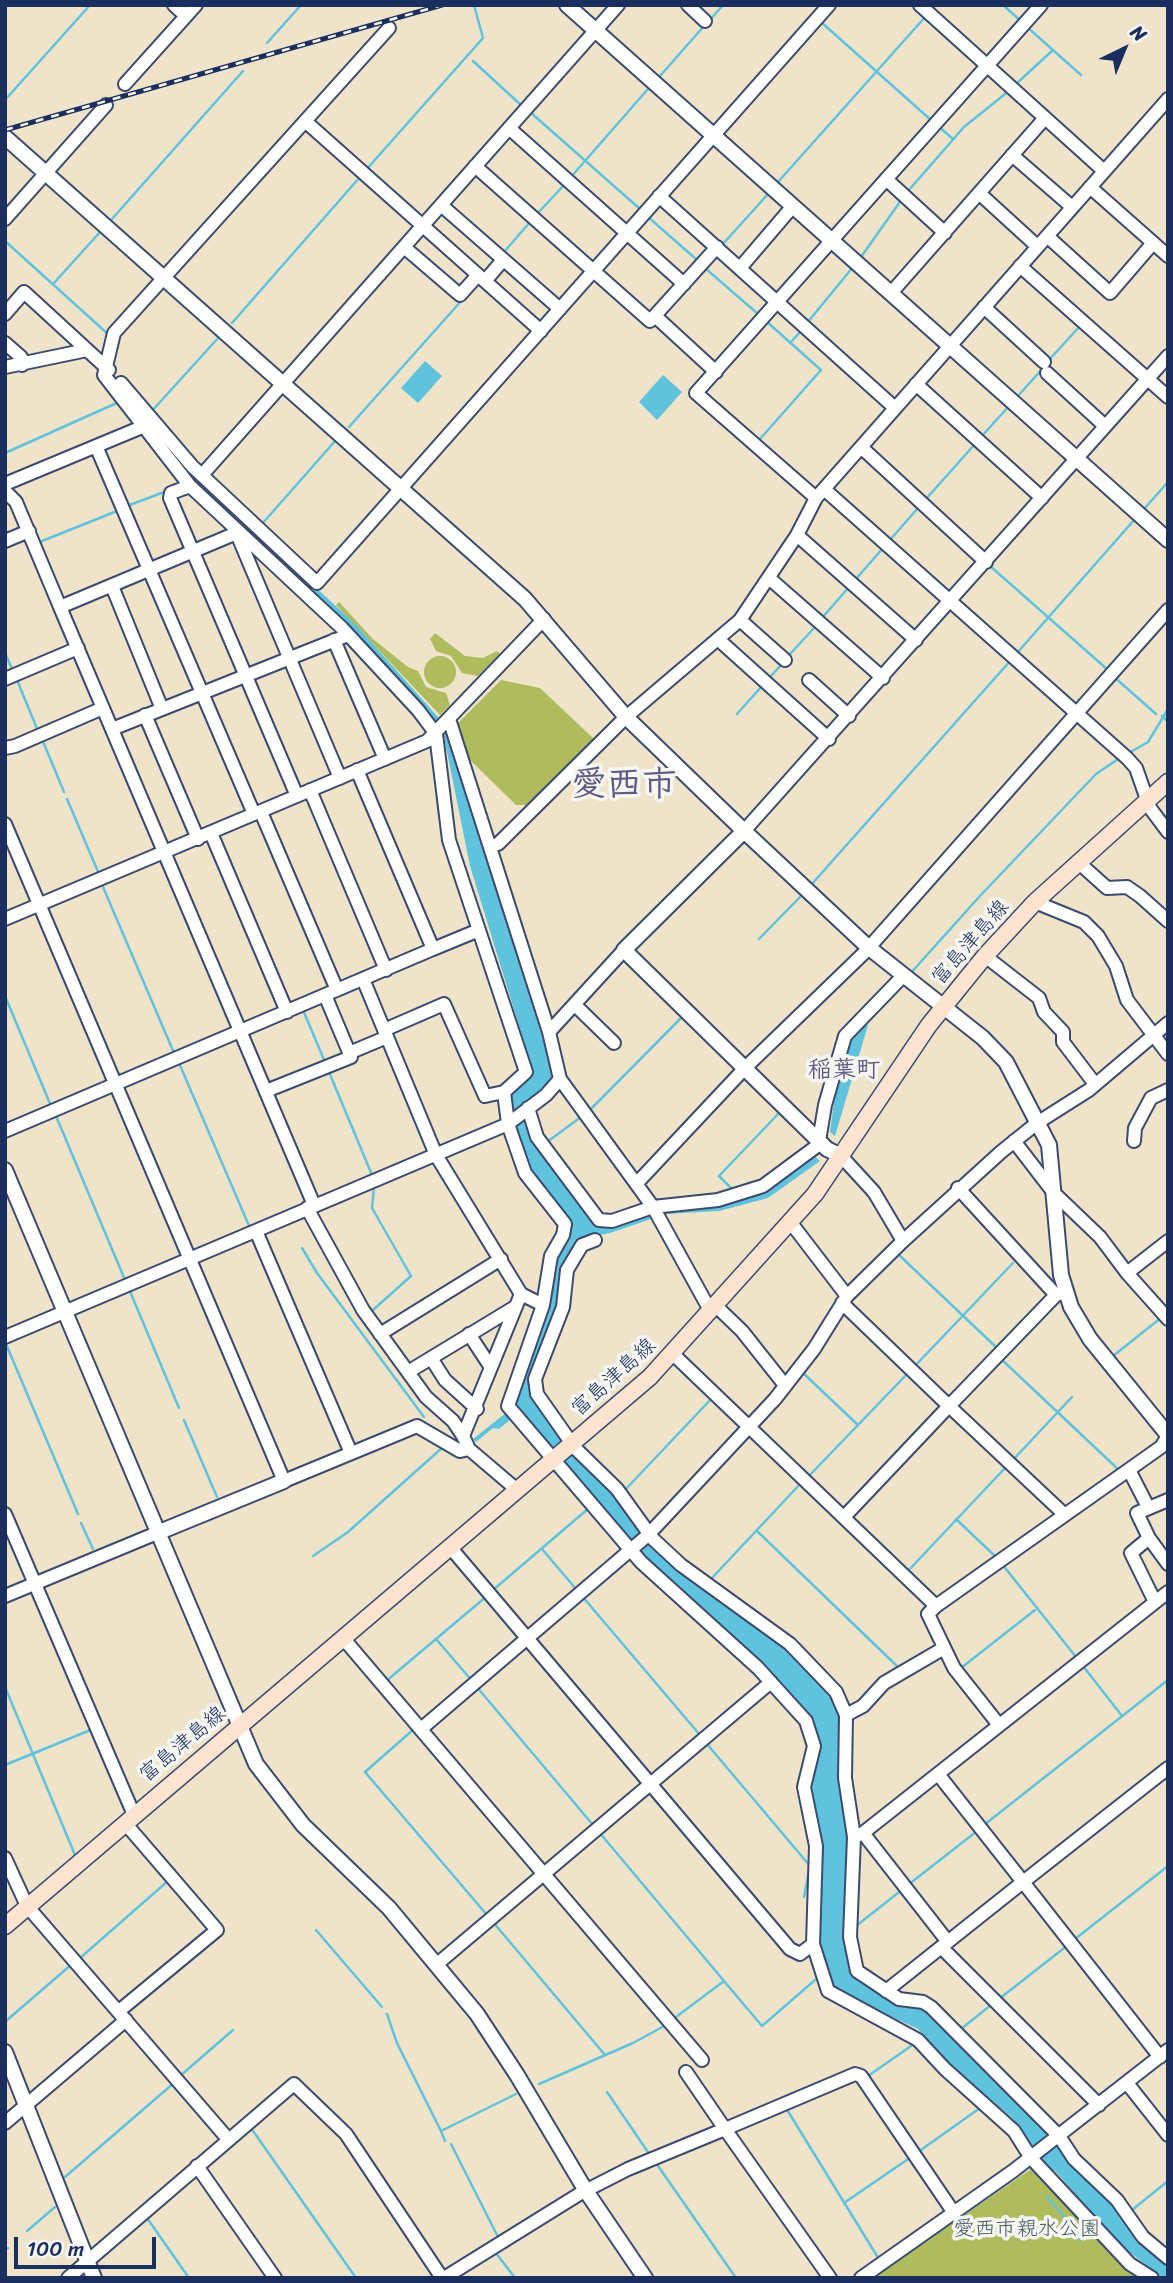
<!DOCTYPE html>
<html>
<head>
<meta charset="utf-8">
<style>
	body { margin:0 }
	#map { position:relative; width:1173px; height:2283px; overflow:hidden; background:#efe4ca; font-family:Sriracha,sans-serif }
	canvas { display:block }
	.frame { position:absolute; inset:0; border:7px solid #1b2f5e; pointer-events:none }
	.north { position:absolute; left:1089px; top:14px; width:70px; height:70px; -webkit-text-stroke:5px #f6f6f2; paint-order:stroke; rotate:43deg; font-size:19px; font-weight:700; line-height:28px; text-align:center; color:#1b2f5e }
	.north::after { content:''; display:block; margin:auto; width:24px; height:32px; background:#1b2f5e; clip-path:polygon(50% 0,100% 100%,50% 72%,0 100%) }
	.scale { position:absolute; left:14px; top:2237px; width:142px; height:32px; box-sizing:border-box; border:4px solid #1b2f5e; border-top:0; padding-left:9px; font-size:21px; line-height:24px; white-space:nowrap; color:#1b2f5e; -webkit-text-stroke:5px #f6f6f2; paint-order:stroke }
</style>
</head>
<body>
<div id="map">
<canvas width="1173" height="2283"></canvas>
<div class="frame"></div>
<div class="north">N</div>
<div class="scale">100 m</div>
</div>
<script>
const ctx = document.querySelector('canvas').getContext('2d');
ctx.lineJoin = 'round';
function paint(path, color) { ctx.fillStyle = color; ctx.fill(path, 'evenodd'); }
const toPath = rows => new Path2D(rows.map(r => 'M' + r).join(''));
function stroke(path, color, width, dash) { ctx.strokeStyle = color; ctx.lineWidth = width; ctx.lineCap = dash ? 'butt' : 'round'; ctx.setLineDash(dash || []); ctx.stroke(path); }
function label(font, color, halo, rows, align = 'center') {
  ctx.font = font + ' Sriracha,"Klee One",sans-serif'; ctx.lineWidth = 7; ctx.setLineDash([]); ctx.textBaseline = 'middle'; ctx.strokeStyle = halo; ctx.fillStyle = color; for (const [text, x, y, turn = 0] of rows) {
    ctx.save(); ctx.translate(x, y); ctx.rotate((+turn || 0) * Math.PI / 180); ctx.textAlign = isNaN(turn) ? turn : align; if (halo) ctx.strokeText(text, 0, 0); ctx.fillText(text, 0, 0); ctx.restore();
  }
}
paint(toPath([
	[339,602,373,639,408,667,418,671,426,687,446,693,450,705,440,715,336,605],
	[435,633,465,656,483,658,497,651,500,654,478,676,462,673,451,656,436,651,430,639],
	'424 672a16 16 0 1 1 32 0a16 16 0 1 1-32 0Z',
	[501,680,540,688,594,739,530,805,516,805,468,758,457,724],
	[1034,2167,1145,2278,873,2278]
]), '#afbc5e');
paint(toPath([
	[425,361,442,376,418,403,401,388],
	[108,374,186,466,356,625,446,726,553,1072,551,1082,525,1102,525,1122,535,1144,588,1217,596,1225,649,1213,715,1205,813,1155,820,1161,768,1198,719,1211,666,1214,610,1233,584,1238,561,1290,532,1373,571,1454,577,1457,620,1501,641,1531,790,1650,834,1696,840,1709,850,1821,846,1933,848,1959,855,1976,879,1992,923,2005,1052,2133,1073,2165,1117,2209,1138,2238,1168,2264,1168,2278,1163,2278,1119,2244,1057,2173,1040,2159,1013,2119,950,2064,918,2029,836,1991,828,1983,819,1956,808,1786,820,1741,814,1720,776,1680,654,1570,523,1414,518,1413,499,1429,493,1428,476,1442,473,1439,507,1412,514,1397,550,1303,558,1252,571,1228,571,1221,531,1170,510,1110,510,1095,531,1074,532,1068,470,866,444,737,434,722,190,477],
	[663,375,682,392,657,420,639,402],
	[864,1021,868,1025,835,1136,830,1132,838,1071,850,1038]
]), '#5fc3dd');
stroke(toPath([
	[1003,5,1022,22],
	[709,21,723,5],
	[821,22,932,121],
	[1026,26,1081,75],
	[267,43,301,5],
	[473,61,522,106],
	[660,76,704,26],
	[1015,85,1053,50],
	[5,100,90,5],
	[530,112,640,209],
	[938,126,953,139],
	[366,170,483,38,474,5],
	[571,177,648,89],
	[778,182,926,16],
	[908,191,964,127,1010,90],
	[537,214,564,185],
	[647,216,697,260],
	[112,219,243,71],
	[5,241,109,335],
	[722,245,768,194],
	[504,252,531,221],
	[861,257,902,199],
	[705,268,758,314],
	[54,283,101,231],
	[232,323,360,177],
	[807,323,853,267],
	[790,343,802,330],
	[1049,360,1080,326],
	[1018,396,1043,368],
	[151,412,219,337],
	[349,427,462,300],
	[981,437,1009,406],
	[760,439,821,370,766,321],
	[5,453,119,402],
	[926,499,975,444],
	[127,506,167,491],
	[1144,509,1168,482],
	[262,524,336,440],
	[890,540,917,509],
	[37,543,117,511],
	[990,566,1108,670],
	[855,580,884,547],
	[822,618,849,587],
	[5,653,13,671],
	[1017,653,1135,519],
	[789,655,815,627],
	[1113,676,1156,714],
	[769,678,782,664],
	[17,680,38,731],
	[737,714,762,686],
	[1162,716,1168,722],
	[42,739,64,792],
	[1127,754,1148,742,1168,709],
	[67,799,99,874],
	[811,885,1011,660],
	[103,887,174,1053],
	[759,939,801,896],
	[909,975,979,897,1096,774,1121,757],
	[5,996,51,1106],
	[303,1010,325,1062],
	[865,1025,882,1006],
	[179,1063,250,1228],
	[329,1072,372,1175],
	[588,1112,681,1018],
	[56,1116,125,1280],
	[547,1142,581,1117],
	[734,1191,719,1176,779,1113],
	[302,1248,317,1273,424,1417],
	[898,1254,997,1348],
	[129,1289,179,1408],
	[373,1310,411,1276,372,1208,374,1187],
	[6,1344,78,1514],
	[1113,1356,1162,1317],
	[1000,1358,1120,1471],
	[914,1367,1013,1263],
	[803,1373,858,1425],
	[184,1420,217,1497],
	[1012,1461,1072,1397],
	[807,1478,909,1372],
	[624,1491,713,1397],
	[956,1519,997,1558],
	[81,1523,93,1549],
	[757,1531,900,1669],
	[542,1549,576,1589],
	[313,1556,348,1532,443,1447],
	[1002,1564,1076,1657],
	[907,1572,1006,1467],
	[711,1579,802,1482],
	[493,1590,589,1508],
	[582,1596,700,1735],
	[436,1639,473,1682],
	[1083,1666,1122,1716],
	[961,1668,1035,1610],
	[385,1682,487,1596],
	[476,1686,593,1825],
	[5,1687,75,1855],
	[414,1729,365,1772,487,1915],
	[707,1744,810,1866,804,1897],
	[5,1765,93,1729],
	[984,1825,1168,1680],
	[599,1832,724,1981],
	[908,1885,977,1831],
	[493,1922,605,2055],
	[856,1926,903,1889],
	[316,1930,382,2007],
	[1075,1939,1168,1866],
	[79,1959,169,1880],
	[999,1999,1068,1945],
	[387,2014,397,2043,441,2131],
	[672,2020,724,1981,762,2026,815,1980],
	[6,2021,72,1964],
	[961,2029,991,2005],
	[180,2076,233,2030],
	[868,2076,914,2044],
	[539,2084,633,2043,666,2025],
	[607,2092,650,2155],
	[786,2108,877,2256],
	[251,2128,356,2278],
	[445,2141,441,2131,516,2094],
	[451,2144,499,2239],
	[918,2152,980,2108],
	[674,2157,716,2139],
	[656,2163,736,2278],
	[65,2177,175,2082],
	[1047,2197,1070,2223,1080,2240],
	[844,2203,911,2157],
	[1132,2210,1168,2181],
	[147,2218,189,2278],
	[27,2231,55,2207],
	[5,2250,8,2248],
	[496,2253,515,2278],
	[473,2267,523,2236]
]), '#5fc3dd', 2.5);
const minor = toPath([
	[174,5,186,16],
	[688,5,705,21],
	[920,5,1104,171],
	[125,84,196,5],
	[305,121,541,331],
	[509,128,684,284],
	[1012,155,1072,207],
	[475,166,650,321,717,247],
	[886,179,945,233],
	[1090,187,1168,256],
	[979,193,1037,246],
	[659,196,895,408],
	[441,205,560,309],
	[5,219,106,105],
	[1047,236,1110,293,1153,243],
	[404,247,460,295,478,275],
	[1020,266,1168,397],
	[740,268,793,206],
	[485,281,503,260],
	[891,293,1045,118],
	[984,307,1044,362],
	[5,314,24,292,109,370],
	[655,316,716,372],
	[5,343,21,357,22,365],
	[5,367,87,350],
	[1047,373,1105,426],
	[121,383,192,466,317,583,829,5],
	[916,384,1042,498],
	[96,446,254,814],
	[861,447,986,562],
	[202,475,618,5],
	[5,484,142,427],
	[190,486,171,493,170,498,297,796],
	[824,489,1127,758,1136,768,1150,808,1168,832],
	[5,491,16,502,60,607],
	[816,498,696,393,1041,5],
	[239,532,60,607,314,1205],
	[237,534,340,778],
	[797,535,916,640],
	[5,541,29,531],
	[769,578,883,678],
	[112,586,162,709],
	[740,620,785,660],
	[334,640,385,759],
	[720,641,829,739],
	[5,679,78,648],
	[809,680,849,716],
	[145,715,198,839],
	[449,719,549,1032,560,1079,653,1207,711,1312],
	[112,729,348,635],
	[5,748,15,746,103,708],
	[310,790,386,970],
	[261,812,337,990],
	[5,824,284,1481,417,1426,460,1451,469,1449],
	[744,831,1168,356],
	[211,833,287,1012],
	[490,846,498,844,626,717,740,620,797,535,816,498,1168,99],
	[1078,862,1107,888,1127,887,1140,896,1168,921],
	[1035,902,1084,922,1098,936,1116,966,1127,1000,1168,1054],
	[5,919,427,741,544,619],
	[433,949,479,930],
	[985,956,1039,998,1044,1012,1063,1032,1063,1042,1095,1084],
	[363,979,436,1155,521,1294,463,1436,469,1449,516,1489],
	[575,1005,614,1043],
	[384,1030,444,1004,485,1096,504,1092,526,1072,449,840,436,734,418,710,342,628,190,486,104,375,114,333,389,28],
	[549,1032,624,950],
	[349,1053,387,1037],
	[266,1091,351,1057,325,995],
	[504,1092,508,1124,525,1173,565,1224,563,1235,551,1256,543,1305,521,1294],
	[528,1108,537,1137,599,1220,612,1221,653,1207,718,1200,763,1186,821,1143],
	[5,1131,433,949,357,770],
	[819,1141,825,1105,845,1036,903,976],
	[1014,1141,1054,1193,1100,1237,1127,1273,1168,1241],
	[1134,1141,1135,1128,1151,1098,1168,1090],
	[841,1156,874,1192,903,1241],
	[637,1183,745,1068,865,952,1168,610],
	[958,1188,1056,1295,1062,1293],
	[307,1208,363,1310,426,1397,453,1421,463,1436],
	[791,1223,847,1296],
	[256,1231,351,1453],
	[595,1240,582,1245,567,1270,563,1307,535,1379,537,1394,575,1448,617,1489,653,1539,681,1565,790,1644,836,1692,846,1715],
	[1127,1273,1168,1319],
	[842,1303,949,1406,1056,1295],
	[716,1306,742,1331,784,1384],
	[380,1334,501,1259],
	[469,1334,490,1366],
	[5,1337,508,1124,546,1095,560,1079],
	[673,1354,936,1606,1161,1447,1168,1436],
	[431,1358,445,1380,477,1409],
	[408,1372,515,1307],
	[1129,1470,1148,1507],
	[1168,1500,1137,1513,1149,1538,1168,1564],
	[5,1514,134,1815],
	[844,1517,949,1406,1065,1515],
	[1149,1538,1131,1553,1155,1602],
	[450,1547,790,1949,800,1954,813,1944,816,1846,804,1787,814,1746,806,1721,758,1668,641,1562,508,1406,543,1305],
	[5,1596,157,1533],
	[936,1606,928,1614,954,1668,999,1725],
	[343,1638,702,2060],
	[421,1729,648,1535,775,1399,814,1349,847,1296,903,1241,1001,1152,1037,1123,1089,1090,1168,1023],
	[861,1834,854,1837,845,1778,846,1715,863,1706,884,1683,944,1648],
	[854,1837,850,1937,857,1971,899,1999,923,2002,931,2007,1059,2136,1074,2159,1117,2200,1143,2237,1168,2258],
	[5,1858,27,1906,228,2139],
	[948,1942,863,1833,1168,1592],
	[813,1944,828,1991,918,2040,945,2069,1014,2131,1031,2158,1130,2264,1152,2278],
	[941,1947,1099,2105],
	[436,1965,771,1682],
	[886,1991,1023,1882,938,1774],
	[119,2011,217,1930,125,1823],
	[1160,2057,1023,1882,1168,1768],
	[1127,2083,1168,2135],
	[5,2123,126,2020],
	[197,2166,275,2278],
	[68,2278,294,2084,346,2134,442,2278],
	[444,2278,581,2193,628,2169,725,2129,686,2072],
	[830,2278,725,2129,855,2074,861,2076,954,2213],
	[861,2278,1013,2171,1168,2050]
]);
const tertiary = toPath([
	[567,5,1168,540],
	[5,137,525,599,626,717,744,831,868,947,983,1038,1006,1062,1049,1145,1061,1275,1071,1307,1090,1339,1168,1435],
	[744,831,624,950,827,1149,841,1156],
	[5,1170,256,1764,303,1825,389,1908,477,2014,517,2075,586,2191,645,2278],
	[157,1533,284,1481],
	[5,2052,94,2278]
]);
const secondary = toPath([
	[5,1926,650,1377,815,1194,929,1025,985,956,1035,902,1168,782]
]);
stroke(minor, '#3b4a6e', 16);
stroke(tertiary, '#3b4a6e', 18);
stroke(secondary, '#3b4a6e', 19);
stroke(minor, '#fff', 12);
stroke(tertiary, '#fff', 14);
stroke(secondary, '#fde4d1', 16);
const rail = toPath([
	[5,130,442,5]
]);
stroke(rail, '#1b2f5e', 5);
stroke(rail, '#f6f6f2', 2.5, [8]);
label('21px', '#1b2f5e', '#f6f6f2', [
	["富島津島線",971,943,-49],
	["富島津島線",614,1378,-42],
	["富島津島線",183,1745,-40]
]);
label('21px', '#47595e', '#f6f6f2', [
	["愛西市親水公園",1027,2230]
]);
label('bold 24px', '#625983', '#f6f6f2', [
	["稲葉町",844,1071]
]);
label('bold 35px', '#625983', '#f6f6f2', [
	["愛西市",624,786]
]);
</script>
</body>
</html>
